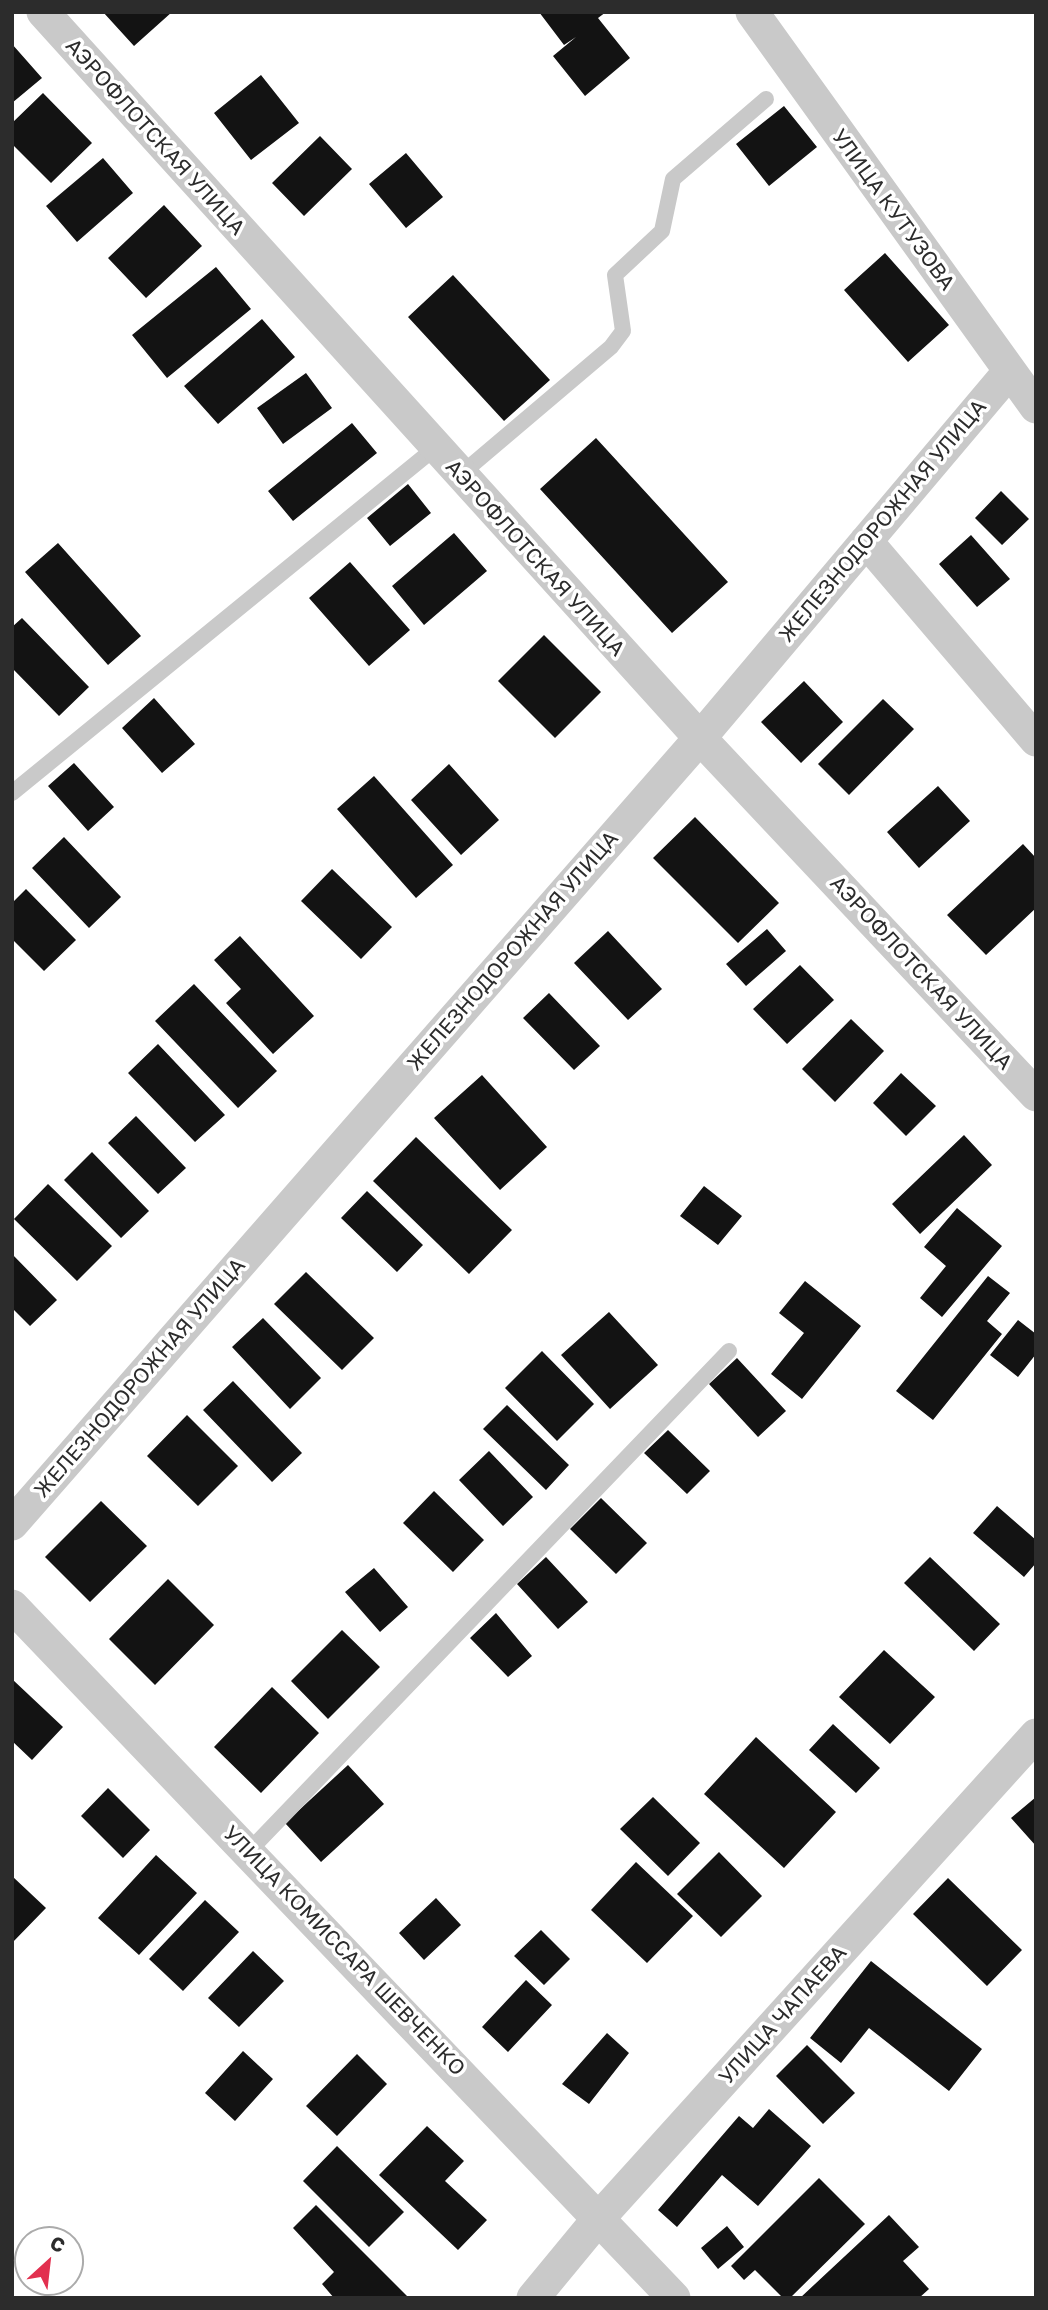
<!DOCTYPE html>
<html>
<head>
<meta charset="utf-8">
<style>
	body { margin:0 }
	#map { position:relative; width:1048px; height:2310px; overflow:hidden; background:#fff; font-family:"Golos Text",sans-serif }
	canvas { display:block }
	.frame { position:absolute; inset:0; border:14px solid #2c2c2c; pointer-events:none }
	.north { position:absolute; left:14px; top:2226px; width:70px; height:70px; box-sizing:border-box; background:#fff; border:2px solid #ababab; border-radius:50%; rotate:27deg; font-size:19px; font-weight:700; line-height:28px; text-align:center; color:#2c2c2c }
	.north::after { content:''; display:block; margin:auto; width:24px; height:32px; background:#e2304f; clip-path:polygon(50% 0,100% 100%,50% 72%,0 100%) }
</style>
</head>
<body>
<div id="map">
<canvas width="1048" height="2310"></canvas>
<div class="frame"></div>
<div class="north">С</div>
</div>
<script>
const ctx = document.querySelector('canvas').getContext('2d');
ctx.lineJoin = 'round';
function paint(path, color) { ctx.fillStyle = color; ctx.fill(path, 'evenodd'); }
const toPath = rows => new Path2D(rows.map(r => 'M' + r).join(''));
function stroke(path, color, width, dash) { ctx.strokeStyle = color; ctx.lineWidth = width; ctx.lineCap = dash ? 'butt' : 'round'; ctx.setLineDash(dash || []); ctx.stroke(path); }
function label(font, color, halo, rows, align = 'center') {
  ctx.font = font + ' "Golos Text",sans-serif'; ctx.lineWidth = 7; ctx.setLineDash([]); ctx.textBaseline = 'middle'; ctx.strokeStyle = halo; ctx.fillStyle = color; for (const [text, x, y, turn = 0] of rows) {
    ctx.save(); ctx.translate(x, y); ctx.rotate((+turn || 0) * Math.PI / 180); ctx.textAlign = isNaN(turn) ? turn : align; if (halo) ctx.strokeText(text, 0, 0); ctx.fillText(text, 0, 0); ctx.restore();
  }
}
paint(toPath([
	[103,12,172,12,134,46],
	[539,12,606,12,598,18,630,58,585,96,553,56,576,37,564,45],
	[12,44,42,78,12,103],
	[261,75,299,123,251,160,214,113],
	[43,93,92,143,51,183,12,144,12,123],
	[784,106,817,147,769,186,736,144],
	[320,136,352,169,304,216,272,183],
	[406,153,443,197,406,228,369,184],
	[103,158,133,193,77,242,46,206],
	[164,205,202,246,146,298,108,258],
	[885,253,949,325,908,362,844,290],
	[216,267,251,309,167,378,132,335],
	[453,275,550,380,504,421,408,317],
	[262,319,295,357,218,424,184,386],
	[306,373,332,408,283,444,257,408],
	[352,423,377,453,293,521,268,491],
	[596,438,728,582,672,633,540,489],
	[408,484,431,513,390,546,367,518],
	[1001,491,1029,519,1002,545,975,518],
	[454,533,487,571,424,625,392,586],
	[971,535,1010,579,977,607,939,564],
	[58,543,141,636,108,665,25,572],
	[350,562,410,630,369,666,309,598],
	[22,618,89,687,59,716,12,668,12,627],
	[544,635,601,692,555,738,498,681],
	[804,681,843,722,801,763,761,722],
	[154,698,195,744,162,773,122,728],
	[883,699,914,729,849,795,818,764],
	[74,763,114,807,88,831,48,786],
	[449,764,499,820,461,855,411,800],
	[374,776,453,865,416,898,337,809],
	[938,786,970,821,919,868,887,832],
	[695,817,779,903,738,943,653,858],
	[64,837,121,897,89,928,32,868],
	[1023,844,1036,858,1036,908,986,955,947,915],
	[332,869,392,927,361,959,301,901],
	[26,889,76,940,44,971,12,939,12,903],
	[767,929,786,951,746,986,726,964],
	[608,931,662,989,628,1020,574,963],
	[240,936,314,1016,273,1054,226,1003,241,989,214,960],
	[800,965,834,1000,787,1044,753,1009],
	[194,984,277,1071,238,1108,155,1021],
	[549,993,600,1046,574,1070,523,1018],
	[851,1019,884,1051,835,1102,802,1069],
	[158,1044,225,1115,195,1142,128,1073],
	[901,1073,936,1106,906,1136,873,1103],
	[482,1075,547,1147,500,1190,434,1118],
	[136,1116,186,1168,158,1194,108,1143],
	[964,1135,992,1165,920,1234,892,1204],
	[416,1137,512,1230,469,1274,373,1181],
	[92,1152,149,1211,121,1238,64,1180],
	[48,1184,112,1246,77,1281,14,1219],
	[704,1186,742,1216,718,1245,680,1216],
	[367,1191,423,1245,397,1272,341,1218],
	[957,1208,1002,1246,942,1317,920,1298,946,1266,924,1247],
	[12,1254,57,1300,30,1326,12,1308],
	[306,1272,374,1338,342,1370,274,1304],
	[988,1276,1010,1293,987,1321,1002,1334,933,1420,896,1391],
	[805,1281,861,1326,802,1399,771,1374,804,1333,779,1313],
	[609,1312,658,1365,610,1409,561,1355],
	[263,1318,321,1378,290,1409,232,1347],
	[1018,1320,1036,1334,1036,1354,1018,1377,990,1355],
	[542,1351,594,1404,557,1441,505,1388],
	[737,1358,786,1411,758,1437,709,1384],
	[233,1381,302,1453,272,1482,203,1410],
	[507,1405,569,1465,546,1490,483,1429],
	[187,1415,238,1466,198,1506,147,1456],
	[668,1430,710,1471,687,1494,644,1453],
	[489,1451,533,1497,503,1526,459,1480],
	[434,1491,484,1540,453,1572,403,1523],
	[601,1498,647,1543,616,1574,570,1529],
	[101,1501,147,1546,90,1602,45,1557],
	[997,1506,1036,1540,1036,1563,1024,1577,973,1533],
	[546,1557,588,1602,558,1629,517,1584],
	[930,1557,1000,1624,974,1651,904,1583],
	[374,1568,408,1607,380,1632,345,1592],
	[168,1579,214,1625,155,1685,109,1639],
	[496,1613,532,1656,508,1677,470,1638],
	[342,1630,380,1667,328,1719,291,1681],
	[884,1650,935,1697,890,1744,839,1697],
	[12,1679,63,1727,32,1760,12,1741],
	[272,1687,319,1733,261,1793,214,1747],
	[833,1724,880,1768,856,1793,809,1750],
	[756,1737,836,1812,784,1868,704,1794],
	[348,1765,384,1804,321,1862,285,1823],
	[108,1788,150,1830,123,1858,81,1816],
	[653,1797,700,1843,668,1876,620,1829],
	[1036,1797,1036,1846,1011,1818],
	[719,1852,762,1896,721,1937,677,1894],
	[156,1855,197,1893,139,1955,98,1918],
	[636,1862,693,1916,647,1963,591,1910],
	[12,1876,46,1908,12,1943],
	[948,1878,1022,1950,987,1986,913,1914],
	[436,1898,461,1925,424,1960,399,1933],
	[205,1900,239,1932,183,1991,149,1959],
	[541,1930,570,1959,544,1985,514,1956],
	[253,1951,284,1981,239,2027,208,1998],
	[871,1961,982,2049,949,2091,869,2028,841,2063,810,2038],
	[526,1980,552,2005,508,2052,482,2027],
	[607,2033,629,2053,589,2104,562,2084],
	[807,2045,855,2093,823,2124,776,2076],
	[243,2051,273,2079,235,2121,205,2093],
	[357,2054,387,2084,337,2136,306,2106],
	[769,2109,811,2146,758,2206,722,2175,677,2227,658,2210,739,2116,753,2128],
	[427,2126,464,2161,445,2181,487,2220,458,2250,379,2175],
	[337,2146,404,2212,369,2247,303,2181],
	[819,2178,865,2224,790,2298,783,2298,755,2270,744,2280,731,2266],
	[316,2205,409,2298,334,2298,322,2284,334,2272,293,2228],
	[889,2215,919,2247,903,2261,929,2289,919,2298,800,2298],
	[727,2226,744,2247,718,2269,701,2248]
]), '#131313');
stroke(toPath([
	[460,475,611,347,623,331,615,275,662,231,673,179,766,99],
	[12,793,435,448],
	[249,1851,729,1351]
]), '#c9c9c9', 16);
stroke(toPath([
	[43,12,700,738,1036,1095],
	[752,12,1036,407],
	[866,541,1036,740],
	[12,1524,700,738,1009,372],
	[12,1606,674,2298],
	[533,2298,599,2218,1036,1735]
]), '#c9c9c9', 33);
label('21px', '#2c2c2c', '#fff', [
	["АЭРОФЛОТСКАЯ УЛИЦА",155,137,48],
	["УЛИЦА КУТУЗОВА",893,210,54],
	["ЖЕЛЕЗНОДОРОЖНАЯ УЛИЦА",883,521,-50],
	["АЭРОФЛОТСКАЯ УЛИЦА",535,558,48],
	["ЖЕЛЕЗНОДОРОЖНАЯ УЛИЦА",513,951,-49],
	["АЭРОФЛОТСКАЯ УЛИЦА",921,973,47],
	["ЖЕЛЕЗНОДОРОЖНАЯ УЛИЦА",140,1378,-49],
	["УЛИЦА КОМИССАРА ШЕВЧЕНКО",344,1951,46],
	["УЛИЦА ЧАПАЕВА",783,2015,-48]
]);
</script>
</body>
</html>
